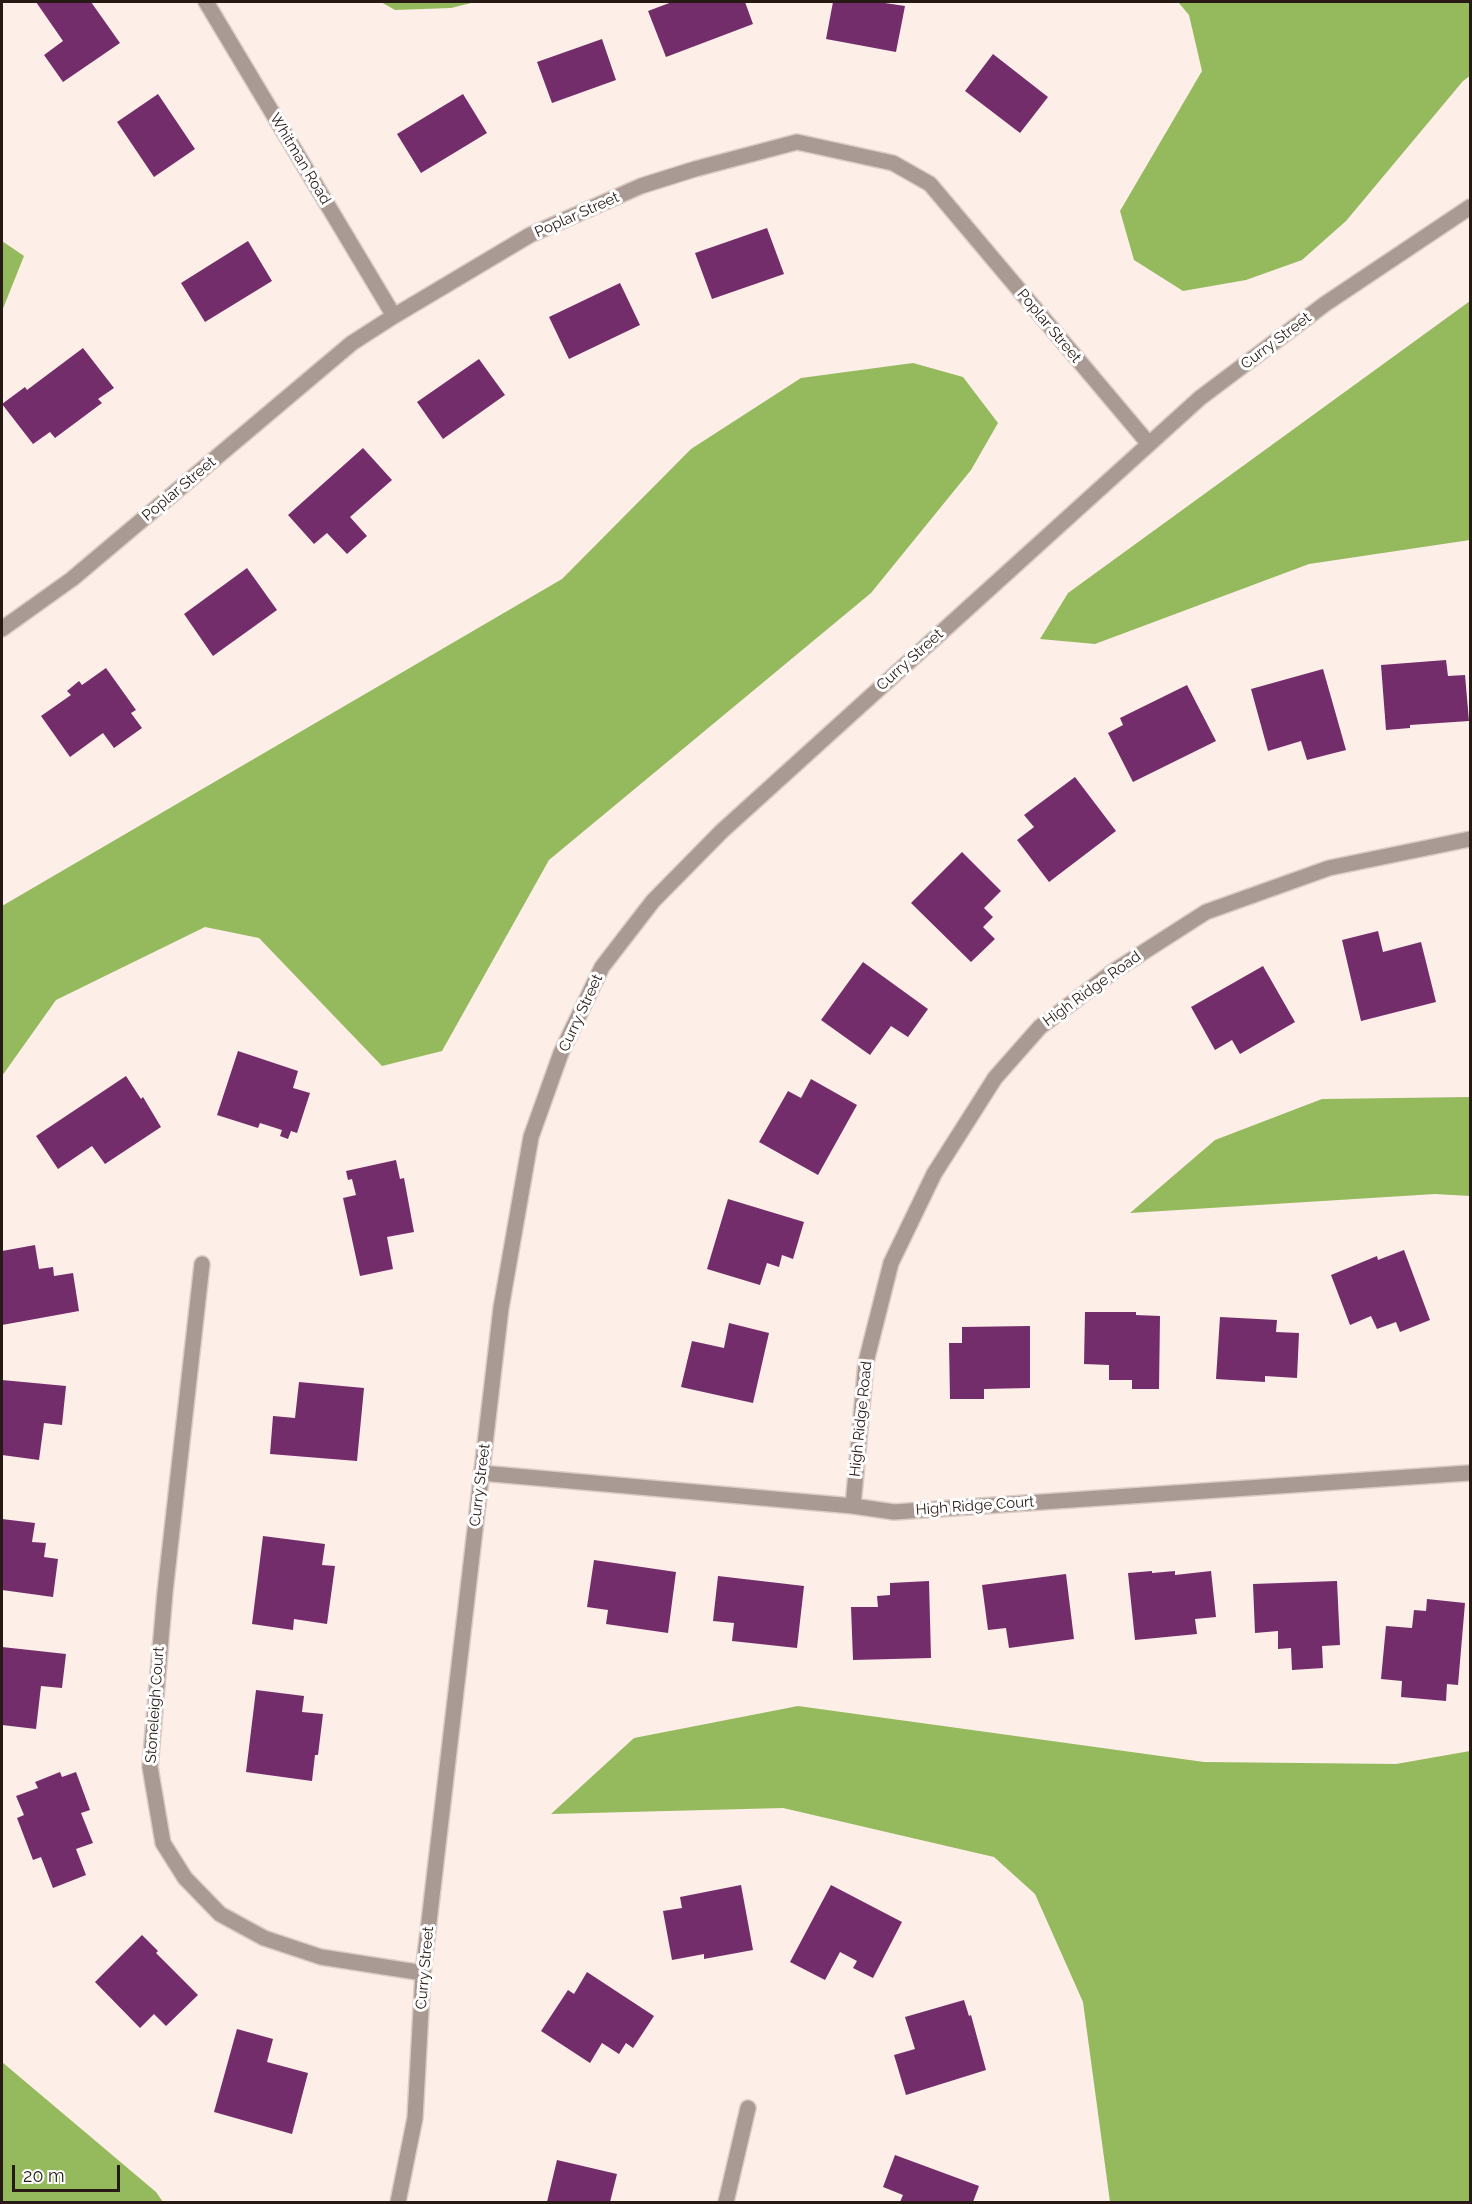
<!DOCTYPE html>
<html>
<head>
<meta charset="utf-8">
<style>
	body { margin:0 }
	#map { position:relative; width:1472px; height:2204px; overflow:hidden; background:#fdeee8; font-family:Raleway,sans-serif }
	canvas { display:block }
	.frame { position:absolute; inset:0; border:3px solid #271a15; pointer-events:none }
	.scale { position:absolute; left:12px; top:2165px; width:108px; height:27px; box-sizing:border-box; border:3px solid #271a15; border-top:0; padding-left:8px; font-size:18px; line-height:21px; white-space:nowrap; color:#271a15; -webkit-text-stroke:4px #fff; paint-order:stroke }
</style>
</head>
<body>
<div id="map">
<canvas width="1472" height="2204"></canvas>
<div class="frame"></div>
<div class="scale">20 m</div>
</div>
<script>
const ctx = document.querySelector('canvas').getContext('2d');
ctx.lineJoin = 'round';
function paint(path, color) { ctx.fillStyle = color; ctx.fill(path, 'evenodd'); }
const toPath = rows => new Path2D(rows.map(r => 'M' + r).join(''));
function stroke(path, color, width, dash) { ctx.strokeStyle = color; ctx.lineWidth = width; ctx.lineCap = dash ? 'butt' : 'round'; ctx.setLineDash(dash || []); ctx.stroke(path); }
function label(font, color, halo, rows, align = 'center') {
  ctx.font = font + ' Raleway,sans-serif'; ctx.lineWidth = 6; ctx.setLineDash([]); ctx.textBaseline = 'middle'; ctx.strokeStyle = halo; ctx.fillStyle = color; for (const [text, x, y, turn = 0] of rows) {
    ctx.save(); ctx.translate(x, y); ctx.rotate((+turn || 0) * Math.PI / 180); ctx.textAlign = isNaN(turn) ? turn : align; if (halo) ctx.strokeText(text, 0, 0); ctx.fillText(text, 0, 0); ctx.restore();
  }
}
paint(toPath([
	[381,2,475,2,451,8,395,10],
	[1178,2,1470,2,1470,76,1463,81,1346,221,1302,260,1246,280,1183,291,1134,260,1120,211,1202,71,1189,15],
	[2,241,24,256,2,311],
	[1470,301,1470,540,1309,564,1095,644,1040,639,1068,593],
	[913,363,963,377,998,423,971,470,871,593,549,860,442,1051,382,1066,259,938,205,927,56,1000,2,1076,2,906,562,579,691,449,801,378],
	[1470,1097,1470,1196,1435,1194,1130,1213,1215,1140,1322,1099],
	[798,1706,1204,1762,1396,1764,1470,1751,1470,2202,1110,2202,1083,2002,1035,1894,994,1857,783,1808,551,1814,634,1738],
	[2,2062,156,2192,163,2202,2,2202]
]), '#95b95d');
paint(toPath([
	[36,2,91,2,120,43,63,82,44,55,63,41],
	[672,2,745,2,753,24,666,57,648,11],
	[833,2,878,2,905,6,896,52,826,39],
	[602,39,616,80,552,103,537,62],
	[993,54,1048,97,1020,133,965,91],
	[158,94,195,149,154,177,117,122],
	[463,94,487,133,421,173,397,134],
	[767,228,784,274,712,299,695,253],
	[248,241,272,281,205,322,181,283],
	[620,283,640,325,569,359,549,317],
	[83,348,114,388,98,399,102,403,55,438,50,432,33,444,2,404,25,387,27,390],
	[479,359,505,395,443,439,417,402],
	[363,448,392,480,350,517,367,536,347,554,327,533,314,544,288,515],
	[247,568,277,610,213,656,184,614],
	[1446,660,1448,676,1465,675,1469,721,1410,725,1410,728,1386,730,1381,665],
	[106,668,136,710,131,713,142,728,114,748,103,733,70,757,41,716,71,695,67,691,79,681,82,685],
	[1323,669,1346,750,1307,760,1301,741,1268,751,1251,689],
	[1187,685,1216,741,1133,782,1108,733,1123,725,1120,718],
	[1075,777,1116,831,1049,882,1017,840,1034,827,1024,815],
	[962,852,1001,891,984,908,993,917,983,927,995,939,971,962,911,903],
	[1378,931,1383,952,1421,942,1436,1002,1361,1021,1342,940],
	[863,962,928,1009,908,1037,891,1026,870,1055,821,1020],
	[1263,966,1295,1022,1240,1054,1232,1040,1215,1050,1191,1007],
	[238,1051,298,1071,293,1088,310,1093,297,1133,291,1131,288,1139,280,1136,282,1130,260,1123,258,1128,217,1115],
	[126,1076,141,1099,143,1097,161,1127,105,1164,92,1146,58,1169,36,1136],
	[811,1079,857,1105,818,1175,759,1142,788,1091,801,1098],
	[396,1160,400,1179,404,1178,414,1232,387,1237,393,1269,360,1276,343,1198,356,1195,352,1179,348,1180,346,1171],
	[728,1199,804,1222,793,1259,782,1255,779,1267,767,1263,760,1285,707,1269],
	[35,1245,39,1269,53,1267,54,1276,73,1273,79,1311,2,1325,2,1251],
	[1404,1250,1430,1320,1400,1332,1396,1322,1377,1329,1371,1316,1350,1325,1331,1275,1377,1256,1378,1260],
	[1085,1312,1136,1312,1136,1315,1160,1316,1159,1389,1132,1389,1132,1380,1109,1380,1109,1365,1084,1364],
	[1220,1317,1277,1320,1276,1332,1299,1333,1297,1378,1265,1376,1265,1382,1216,1379],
	[729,1323,769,1333,753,1403,681,1387,692,1341,724,1348],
	[1030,1326,1030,1388,984,1389,984,1399,950,1399,949,1343,962,1343,962,1327],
	[2,1380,66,1386,62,1425,44,1423,39,1460,2,1455],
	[299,1382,364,1388,357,1461,270,1454,273,1416,295,1418],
	[2,1519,35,1523,32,1542,46,1543,44,1557,58,1559,53,1597,2,1590],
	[263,1536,325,1544,322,1565,335,1566,327,1624,294,1619,293,1630,252,1624],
	[594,1560,676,1572,668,1633,606,1624,608,1610,587,1607],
	[1152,1571,1152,1573,1175,1571,1175,1575,1211,1571,1216,1617,1195,1619,1197,1634,1135,1640,1128,1573],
	[1066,1574,1074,1639,1009,1648,1006,1628,988,1630,982,1585],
	[718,1576,804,1586,797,1648,732,1641,734,1623,713,1621],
	[929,1581,931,1658,853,1660,851,1607,878,1607,877,1596,890,1595,890,1583],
	[1337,1581,1340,1645,1322,1646,1323,1668,1292,1670,1291,1648,1278,1649,1278,1631,1255,1633,1253,1584],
	[1427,1599,1465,1603,1458,1685,1447,1684,1446,1701,1401,1697,1402,1681,1381,1679,1386,1626,1412,1628,1414,1610,1426,1611],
	[2,1647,66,1654,62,1688,41,1686,36,1729,2,1725],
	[256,1690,304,1696,302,1712,323,1714,318,1755,315,1755,312,1781,246,1772],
	[60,1772,62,1777,76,1772,90,1810,81,1813,93,1843,76,1849,86,1875,53,1888,41,1857,33,1860,17,1818,24,1815,16,1796,38,1788,35,1782],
	[741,1885,753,1950,704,1959,704,1954,672,1960,663,1911,682,1908,680,1897],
	[831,1885,902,1922,873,1978,853,1968,857,1961,840,1952,825,1980,790,1962],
	[142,1935,158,1951,156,1953,198,1995,166,2026,154,2014,140,2028,95,1982],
	[587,1972,654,2016,633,2048,626,2043,619,2054,602,2043,590,2063,541,2031,568,1990,574,1994],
	[964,2000,969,2016,971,2015,986,2070,906,2095,894,2055,915,2049,905,2017],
	[237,2029,273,2039,267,2062,308,2073,292,2134,214,2112],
	[895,2155,979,2186,973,2202,900,2202,903,2195,883,2187],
	[557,2160,617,2174,610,2202,547,2202]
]), '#742d6b');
const minor = toPath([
	[206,2,394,316],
	[2,629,72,579,352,343,394,316,530,235,641,186,695,169,797,142,893,163,930,184,1149,444],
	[202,1264,165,1592,150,1767,163,1843,185,1878,220,1914,264,1938,321,1957,423,1973],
	[481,1473,853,1506,894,1512,1469,1473],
	[853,1506,866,1362,891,1263,934,1174,995,1078,1040,1027,1114,971,1206,912,1329,868,1470,839],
	[726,2202,748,2108]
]);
const tertiary = toPath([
	[398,2202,415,2118,423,1973,501,1308,531,1137,561,1053,602,967,653,901,722,831,1200,398,1325,304,1470,207]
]);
stroke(minor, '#dbccc6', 18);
stroke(tertiary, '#dbccc6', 18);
stroke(minor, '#a99b93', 15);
stroke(tertiary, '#a99b93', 15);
label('15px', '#271a15', '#fff', [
	["Whitman Road",300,159,59],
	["Poplar Street",577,215,-24],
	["Poplar Street",1049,326,50],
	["Curry Street",1276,341,-37],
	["Poplar Street",179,489,-40],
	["Curry Street",910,660,-42],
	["High Ridge Road",1092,989,-36],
	["Curry Street",581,1013,-65],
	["High Ridge Road",861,1419,-84],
	["Curry Street",480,1485,-83],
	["High Ridge Court",975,1506,-4],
	["Stoneleigh Court",155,1705,-86],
	["Curry Street",425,1968,-85]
]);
</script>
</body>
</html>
